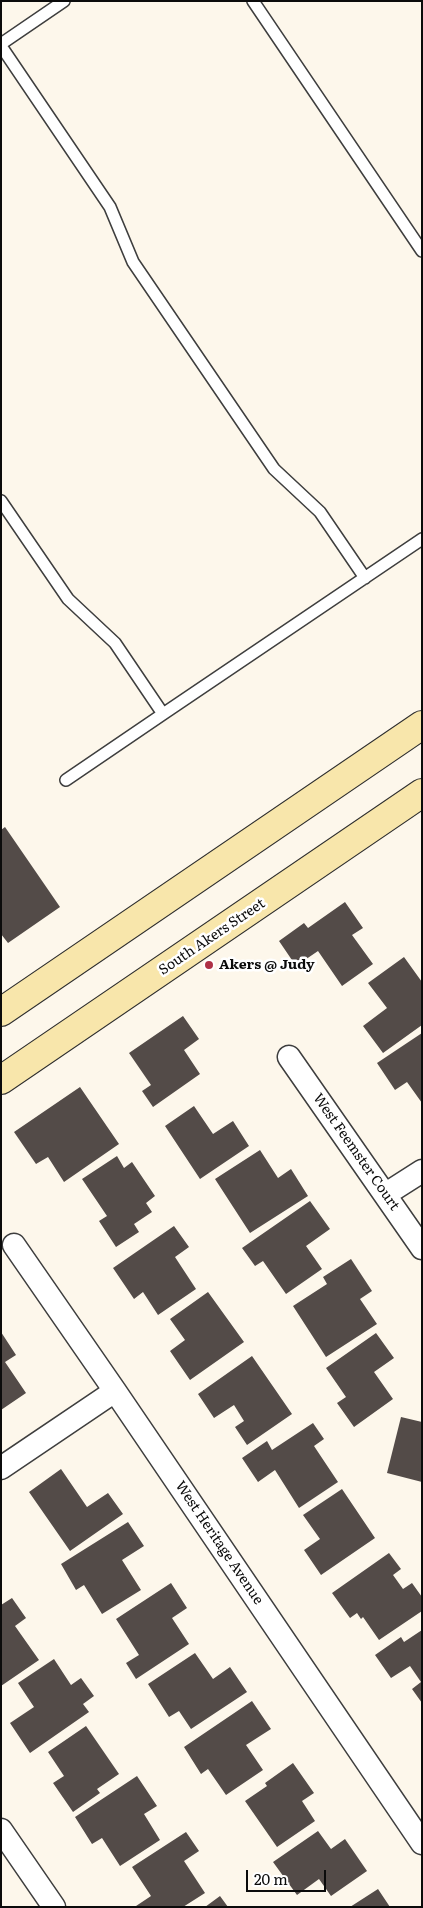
<!DOCTYPE html>
<html>
<head>
<meta charset="utf-8">
<style>
	body { margin:0 }
	#map { position:relative; width:423px; height:1908px; overflow:hidden; background:#fdf7eb; font-family:Literata,serif }
	canvas { display:block }
	.frame { position:absolute; inset:0; border:2px solid #0b0b0b; pointer-events:none }
	.scale { position:absolute; left:246px; top:1870px; width:80px; height:22px; box-sizing:border-box; border:2px solid #0b0b0b; border-top:0; padding-left:6px; font-size:15px; line-height:18px; white-space:nowrap; color:#0b0b0b; -webkit-text-stroke:4px #fff; paint-order:stroke }
</style>
</head>
<body>
<div id="map">
<canvas width="423" height="1908"></canvas>
<div class="frame"></div>
<div class="scale">20 m</div>
</div>
<script>
const ctx = document.querySelector('canvas').getContext('2d');
ctx.lineJoin = 'round';
function paint(path, color) { ctx.fillStyle = color; ctx.fill(path, 'evenodd'); }
const toPath = rows => new Path2D(rows.map(r => 'M' + r).join(''));
function stroke(path, color, width, dash) { ctx.strokeStyle = color; ctx.lineWidth = width; ctx.lineCap = dash ? 'butt' : 'round'; ctx.setLineDash(dash || []); ctx.stroke(path); }
function label(font, color, halo, rows, align = 'center') {
  ctx.font = font + ' Literata,serif'; ctx.lineWidth = 5; ctx.setLineDash([]); ctx.textBaseline = 'middle'; ctx.strokeStyle = halo; ctx.fillStyle = color; for (const [text, x, y, turn = 0] of rows) {
    ctx.save(); ctx.translate(x, y); ctx.rotate((+turn || 0) * Math.PI / 180); ctx.textAlign = isNaN(turn) ? turn : align; if (halo) ctx.strokeText(text, 0, 0); ctx.fillText(text, 0, 0); ctx.restore();
  }
}
paint(toPath([
	[5,827,60,907,8,943,1,934,1,830],
	[345,902,363,928,352,935,373,964,342,986,318,951,296,966,279,941,304,923,308,928],
	[404,957,422,982,422,1025,383,1053,363,1026,387,1008,368,983],
	[183,1016,199,1039,184,1050,200,1074,153,1107,142,1091,151,1085,129,1053],
	[422,1033,422,1103,407,1082,395,1090,377,1063],
	[80,1087,119,1144,64,1182,48,1157,36,1164,14,1132],
	[194,1106,213,1134,233,1121,249,1146,200,1179,165,1126],
	[260,1150,278,1178,291,1169,308,1196,250,1233,215,1179],
	[117,1156,124,1168,132,1162,155,1196,146,1203,152,1212,134,1224,139,1232,116,1247,99,1221,107,1216,82,1179],
	[310,1201,330,1229,306,1246,322,1269,286,1294,263,1261,255,1266,242,1248],
	[174,1226,189,1247,175,1257,196,1289,158,1315,143,1292,134,1299,113,1268],
	[351,1259,372,1291,360,1299,377,1324,326,1357,293,1306,327,1284,323,1277],
	[208,1292,244,1342,190,1380,170,1351,185,1340,170,1319],
	[1,1332,16,1355,5,1362,26,1393,1,1410],
	[376,1333,394,1358,374,1372,393,1399,354,1427,337,1403,346,1397,326,1368],
	[252,1356,292,1414,247,1445,235,1427,244,1421,234,1405,214,1418,198,1394],
	[401,1417,422,1422,422,1482,387,1473],
	[313,1423,324,1439,314,1446,338,1482,299,1508,275,1470,258,1482,242,1458,267,1441,272,1450],
	[61,1469,87,1507,108,1493,123,1514,70,1551,29,1492],
	[342,1489,375,1538,321,1575,304,1550,320,1539,303,1515],
	[128,1522,144,1546,122,1560,141,1590,102,1614,84,1585,76,1590,61,1564],
	[389,1553,401,1569,393,1575,403,1589,412,1583,422,1597,422,1611,379,1640,363,1617,361,1619,357,1613,350,1618,332,1593],
	[171,1583,187,1608,172,1618,189,1644,136,1679,126,1663,139,1655,116,1619],
	[12,1598,26,1618,15,1626,39,1660,1,1686,1,1605],
	[422,1630,422,1703,412,1689,421,1682,410,1666,391,1678,375,1655,401,1637,404,1642],
	[195,1653,213,1679,230,1667,247,1692,191,1729,179,1711,169,1717,148,1684],
	[54,1659,71,1685,81,1678,94,1696,83,1704,89,1712,30,1753,10,1723,34,1707,18,1683],
	[252,1701,271,1729,246,1745,263,1770,226,1795,208,1769,201,1774,184,1747],
	[86,1726,119,1774,97,1789,100,1793,73,1812,53,1783,64,1776,48,1752],
	[293,1763,314,1793,302,1801,315,1821,277,1847,245,1801,267,1786,265,1783],
	[137,1776,157,1806,144,1814,160,1840,120,1866,102,1838,92,1844,75,1817],
	[318,1831,331,1849,345,1839,367,1871,331,1896,319,1879,297,1895,273,1862],
	[186,1832,199,1851,184,1861,205,1893,183,1907,137,1907,136,1906,151,1896,132,1867],
	[378,1889,390,1907,350,1907],
	[220,1896,228,1907,205,1907]
]), '#534b48');
const lane = toPath([
	[253,1,422,251],
	[1,44,64,1],
	[1,46,110,207,133,262,274,469,320,512,365,578],
	[1,501,68,599,115,643,163,714,422,539],
	[66,780,163,714]
]);
const street = toPath([
	[289,1057,422,1248],
	[386,1194,422,1171],
	[14,1245,115,1391,422,1843],
	[1,1468,115,1391],
	[1,1830,54,1907]
]);
const secondary = toPath([
	[1,1012,422,725],
	[1,1080,422,793]
]);
stroke(lane, '#3e3e3e', 14);
stroke(street, '#3e3e3e', 25);
stroke(secondary, '#2d2d2d', 30);
stroke(lane, '#fff', 11);
stroke(street, '#fff', 22);
stroke(secondary, '#f8e6ab', 28);
for (const [x, y, r, color] of [
	[209,965,5,"#ae3045"]
]) { const dot = new Path2D(); dot.arc(x, y, r, 0, 2 * Math.PI); ctx.fillStyle = color; ctx.fill(dot); stroke(dot, '#fff', 2); }
label('14px', '#0b0b0b', '#fff', [
	["South Akers Street",212,937,-34],
	["West Feemster Court",356,1152,55],
	["West Heritage Avenue",219,1543,56]
]);
label('bold 14px', '#0b0b0b', '#fff', [
	["Akers @ Judy",219,965]
], 'left');
</script>
</body>
</html>
